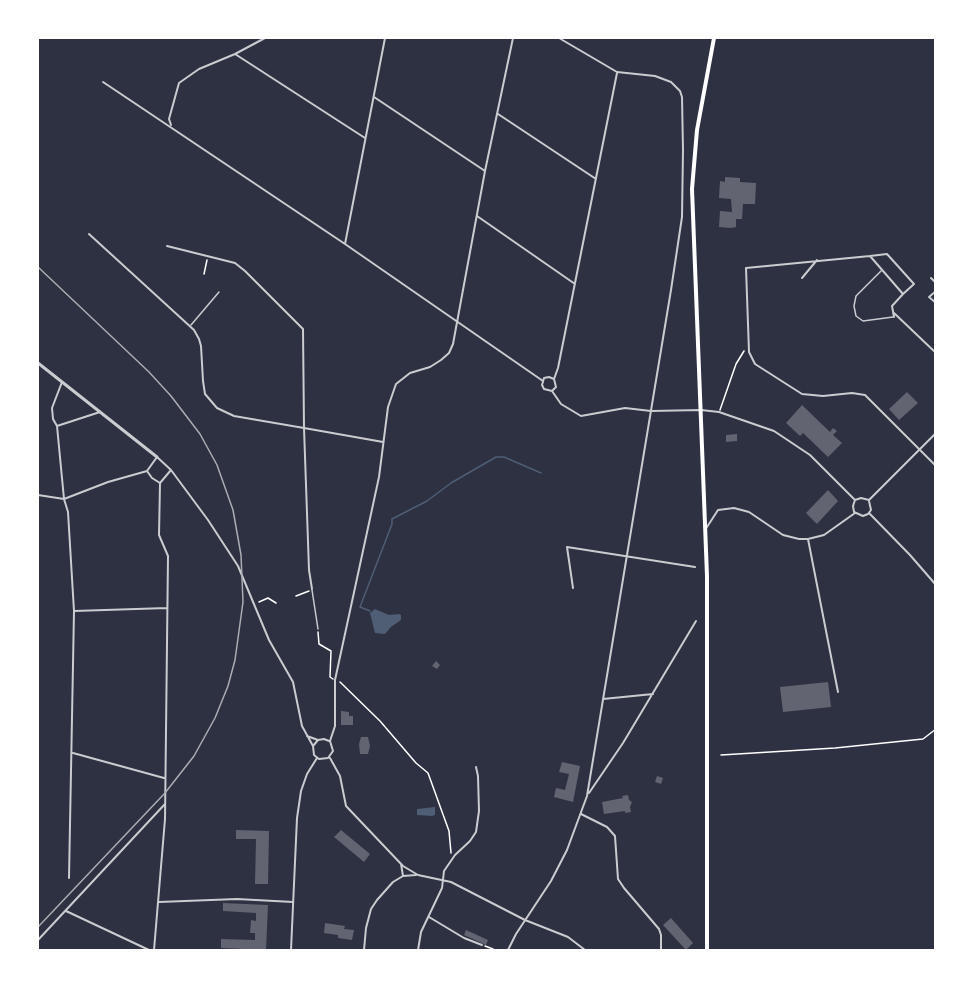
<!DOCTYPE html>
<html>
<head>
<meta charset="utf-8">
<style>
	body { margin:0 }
	#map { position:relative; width:973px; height:988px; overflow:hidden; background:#2d3142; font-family:"Sofia Sans Condensed",sans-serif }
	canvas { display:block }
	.frame { position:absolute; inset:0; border:39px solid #fff; pointer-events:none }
</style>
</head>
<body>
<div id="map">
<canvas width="973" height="988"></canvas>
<div class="frame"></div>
</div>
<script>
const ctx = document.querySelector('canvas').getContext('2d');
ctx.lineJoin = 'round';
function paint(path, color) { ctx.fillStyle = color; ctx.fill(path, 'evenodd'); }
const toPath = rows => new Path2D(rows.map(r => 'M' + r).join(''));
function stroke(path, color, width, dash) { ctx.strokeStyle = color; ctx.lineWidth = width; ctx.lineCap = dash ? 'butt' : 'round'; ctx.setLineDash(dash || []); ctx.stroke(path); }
paint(toPath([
	[375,609,389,615,399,614,401,615,401,620,391,627,385,634,375,633,370,613],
	[435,807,435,815,432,816,417,815,417,809]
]), '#4f5d75');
stroke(toPath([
	[370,611,360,607,392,524,392,519,427,501,451,483,496,457,504,457,541,473]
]), '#4f5d75', 1.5);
paint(toPath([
	[725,177,740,178,740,182,756,183,755,204,743,204,742,219,736,219,736,227,731,228,719,227,720,211,732,212,731,199,719,198,720,181,725,182],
	[907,392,918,403,899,420,889,409],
	[802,405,830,432,833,428,837,431,833,435,842,443,828,457,803,433,800,436,786,423],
	[737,434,737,441,726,442,726,435],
	[828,490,838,501,817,524,806,513],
	[436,661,440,665,437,669,432,666],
	[828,682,831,707,783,712,780,687],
	[341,711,349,712,349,716,353,716,353,725,341,725],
	[361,737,368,737,370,746,368,754,360,754,359,744],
	[562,762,580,766,573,802,554,797,556,788,565,790,569,774,559,772],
	[657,776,663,778,661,784,655,782],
	[628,795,629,800,632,802,630,807,631,812,625,813,625,811,604,814,602,802,623,798,622,796],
	[236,830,269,831,268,884,255,884,256,839,236,839],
	[341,830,370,854,364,862,334,837],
	[223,903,268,905,266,950,221,948,221,939,255,940,255,933,250,933,251,920,256,921,256,913,223,911],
	[671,918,693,943,686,950,663,925],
	[325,923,345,926,344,929,354,930,352,940,338,938,338,935,324,933],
	[466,930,488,940,486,945,464,935]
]), '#626471');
stroke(toPath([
	[204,274,207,260],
	[720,410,736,364,744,351],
	[296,596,309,591],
	[259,602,268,598,276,603],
	[318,632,319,644,331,651,330,677,333,679],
	[340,682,380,721,416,763,428,773,449,831,451,853],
	[721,755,835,748,923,739,936,729],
	[485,946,493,949]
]), '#fff', 1.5);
stroke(toPath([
	[881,271,856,296,854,306,856,316,863,321,893,317],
	[191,325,219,292],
	[312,590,318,629]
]), '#caccd0', 1.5);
stroke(toPath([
	[235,54,365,138],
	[103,82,345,244,543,381],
	[374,97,485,171],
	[498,114,596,179],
	[171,125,169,119,179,83,199,69,235,54,265,38],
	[477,216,575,284],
	[89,234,194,330,199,339,201,346,203,381,205,394,217,408,234,416,304,428,303,329,245,271,235,263,167,246],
	[345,244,385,38],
	[870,256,887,254,914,284,903,294,870,256,746,268,749,352,755,364,802,394,823,396,852,393,865,395,936,466],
	[802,278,817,260],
	[931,278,936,283],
	[936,291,929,297,936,303],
	[894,313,936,353],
	[894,317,892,306,903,294],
	[554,379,549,377,544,378,542,385,544,389,552,391,561,404,581,416,625,408,651,411,701,410,719,412,774,431,810,455,855,500],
	[554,379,558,368,617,73],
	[62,382,52,408,53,419,57,426,64,499,68,512,74,611,69,878],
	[552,391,556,387,554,379],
	[57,426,100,412],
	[147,471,157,457,171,470,208,520,238,566,269,640,293,682,302,726,313,746],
	[147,471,152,478,160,483],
	[160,483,171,470],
	[38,495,64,499,108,482,147,471],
	[855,500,853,506,854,512,863,516,868,514,871,510,869,501],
	[855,500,861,498,869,500],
	[869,500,936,433],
	[869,513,910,555,936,585],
	[707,527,718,510,734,508,749,512,783,535,799,539,808,539,824,535,855,513],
	[808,539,838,692],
	[573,588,567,547,695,567],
	[312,589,309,570,304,428,383,442],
	[74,611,167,608],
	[603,699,653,694],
	[307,736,318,740,324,739,329,741],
	[318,740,313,746,314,755,319,759,328,758,333,751,330,741,335,726,335,680,379,477,388,407,396,384,410,373,430,367,441,360,449,353,453,344,485,171,513,38],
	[73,753,164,778],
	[330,758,340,776,346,806,403,866,418,875,451,882,525,920,568,937,585,950],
	[589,793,623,743,696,621],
	[581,814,607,827,615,836,618,879,624,888,659,929,661,935,661,950],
	[401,864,403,876],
	[159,902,237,899,293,902],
	[66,911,149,950],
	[429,917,464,938,482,945],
	[38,940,165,804],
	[154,950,165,819,168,556,159,535,160,483],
	[291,950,297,818,301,791,307,774,317,758],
	[364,950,366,928,371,909,377,900,393,882,403,876,416,875],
	[418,950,421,932,442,888,444,871,455,855,470,841,476,832,479,811,478,776,476,767],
	[508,950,516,934,551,881,567,850,587,796,671,290,682,217,683,150,682,97,680,91,671,82,655,76,617,72,559,38]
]), '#caccd0', 2);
stroke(toPath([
	[38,363,157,457]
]), '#caccd0', 3);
stroke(toPath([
	[707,950,707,576,692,189,697,130,714,38]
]), '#fff', 4);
stroke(toPath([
	[38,267,149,372,171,396,200,434,217,465,233,510,241,555,243,602,235,660,228,686,215,718,194,756,165,793,38,927]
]), '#abadb3', 1.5);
</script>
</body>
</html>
